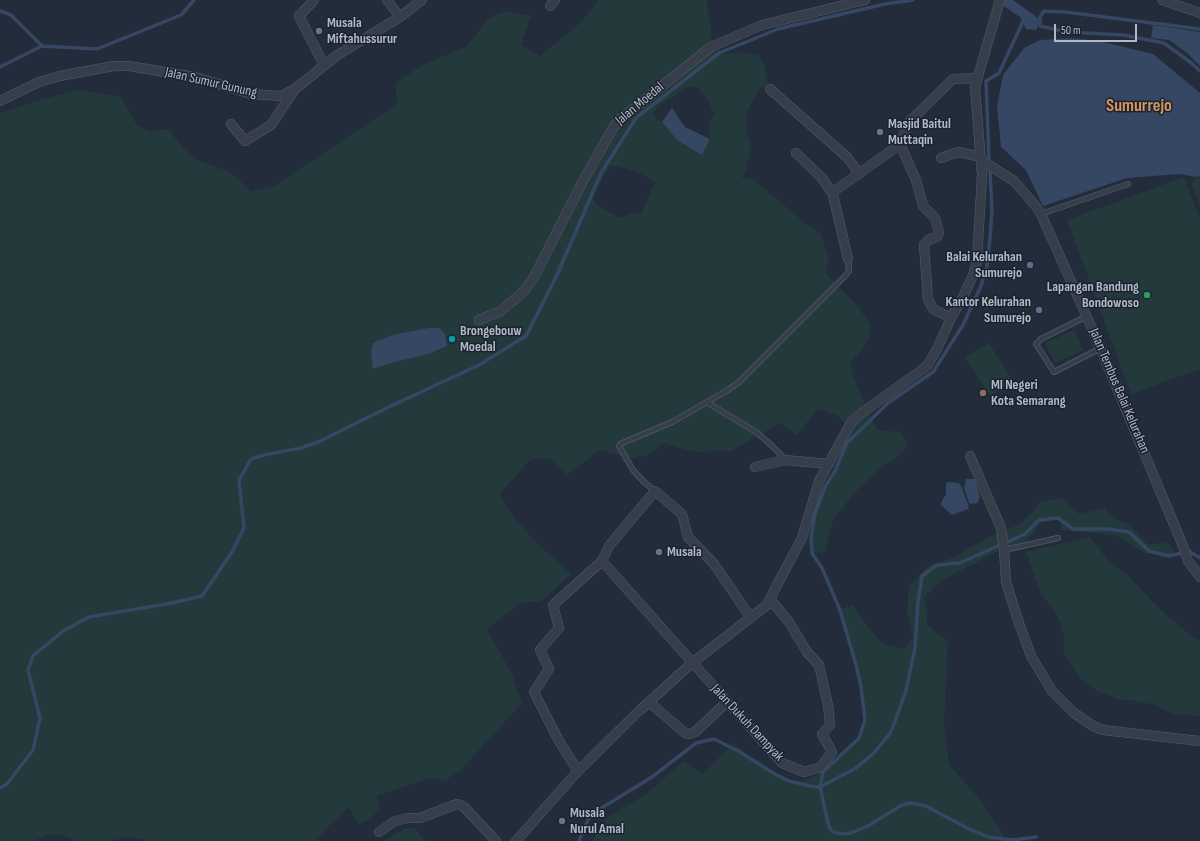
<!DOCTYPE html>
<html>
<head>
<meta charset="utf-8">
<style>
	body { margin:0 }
	#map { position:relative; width:1200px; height:841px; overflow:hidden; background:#222c3b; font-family:"Sofia Sans Condensed",sans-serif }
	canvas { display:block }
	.scale { position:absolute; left:1054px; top:24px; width:83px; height:18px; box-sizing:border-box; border:2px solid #b1b9c7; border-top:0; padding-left:5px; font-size:12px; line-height:14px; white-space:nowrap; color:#b1b9c7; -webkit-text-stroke:3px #1b2330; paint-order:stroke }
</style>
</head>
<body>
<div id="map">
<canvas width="1200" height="841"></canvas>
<div class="scale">50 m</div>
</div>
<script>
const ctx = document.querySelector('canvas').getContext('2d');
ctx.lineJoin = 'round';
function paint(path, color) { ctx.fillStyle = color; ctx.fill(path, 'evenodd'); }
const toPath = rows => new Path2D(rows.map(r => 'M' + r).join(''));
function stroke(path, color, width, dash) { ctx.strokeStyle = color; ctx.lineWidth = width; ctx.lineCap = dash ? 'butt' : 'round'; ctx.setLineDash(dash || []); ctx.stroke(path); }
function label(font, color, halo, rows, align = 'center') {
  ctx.font = font + ' "Sofia Sans Condensed",sans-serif'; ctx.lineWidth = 3; ctx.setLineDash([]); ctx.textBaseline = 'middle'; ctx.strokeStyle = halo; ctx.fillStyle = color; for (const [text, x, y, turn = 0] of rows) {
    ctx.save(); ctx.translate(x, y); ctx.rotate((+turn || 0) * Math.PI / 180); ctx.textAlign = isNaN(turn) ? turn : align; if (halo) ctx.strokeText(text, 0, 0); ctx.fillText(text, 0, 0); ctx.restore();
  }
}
paint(toPath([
	[599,0,707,0,712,39,723,55,736,52,758,55,764,65,768,83,758,91,746,114,747,134,751,145,746,172,741,177,754,180,804,222,821,234,829,259,825,273,857,305,871,326,868,341,850,364,857,386,877,430,900,432,908,445,899,456,878,470,854,493,833,520,825,552,812,553,811,538,815,514,807,504,826,485,835,471,847,443,844,423,837,415,817,409,797,436,781,423,731,451,694,452,664,443,646,456,633,458,600,450,567,475,550,459,531,459,500,493,513,517,539,545,571,574,541,602,521,602,487,629,512,674,522,703,461,770,444,781,429,778,377,796,380,809,372,817,362,823,357,823,352,812,349,808,330,825,315,841,147,841,144,839,127,837,110,841,78,841,60,834,49,835,32,841,0,841,0,113,33,102,76,90,120,96,137,125,150,132,168,129,184,149,201,162,225,170,234,175,251,192,274,186,397,104,395,83,424,64,466,47,489,18,505,11,531,16,521,45,540,56,579,24],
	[696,86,708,100,714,114,709,122,710,139,677,140,662,122,653,115,658,107,677,94,685,88],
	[610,166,617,166,637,172,655,182,641,214,629,213,624,217,618,217,596,204,593,199,601,181],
	[1200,175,1200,206,1192,184,1196,177],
	[1184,177,1200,220,1200,369,1131,394,1067,220],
	[1074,330,1083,350,1055,363,1045,343],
	[989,343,1013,381,990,396,965,358],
	[1062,498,1079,514,1104,508,1114,519,1129,524,1147,544,1168,543,1173,550,1174,557,1145,553,1116,535,1061,530,1060,520,1040,522,1037,529,1025,541,990,555,941,581,924,597,928,613,926,623,932,629,948,642,944,724,949,765,977,796,1007,841,592,841,605,819,646,794,684,761,703,774,734,743,746,754,773,773,790,781,798,783,807,780,823,772,859,738,865,720,861,687,855,660,840,610,853,605,863,621,882,643,903,649,913,637,907,612,909,586,928,566,958,556,969,548,995,534,1018,525,1030,515,1040,502],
	[1090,537,1110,563,1123,571,1163,612,1190,635,1200,641,1200,716,1172,714,1152,703,1146,704,1136,701,1116,699,1108,694,1098,692,1082,680,1064,654,1063,649,1064,639,1061,624,1054,610,1041,595,1026,552],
	[415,828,425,841,384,841,404,829]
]), '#24393c');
paint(toPath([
	[1003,0,1013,0,1038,18,1037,30,1026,29,1021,18,1001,4],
	[1153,25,1200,32,1200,66,1186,52,1169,40,1151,38],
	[1071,38,1099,41,1153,54,1200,93,1200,175,1196,177,1180,174,1127,178,1043,206,1026,170,1001,147,997,106,1003,75,1024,48,1040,40],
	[672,108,685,127,710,139,702,155,677,140,662,122],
	[429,328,440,328,445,334,447,346,428,354,391,363,373,369,371,353,373,343,396,334],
	[966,479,975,479,980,496,978,503,970,504,969,503,964,488],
	[949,482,959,483,961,486,969,507,968,509,952,515,941,505,941,503,946,494,946,483]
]), '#354763');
stroke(toPath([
	[0,11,11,15,42,46],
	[1035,22,1040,26,1067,32,1123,35,1164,43,1190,62,1200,71],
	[1040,26,1040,17,1044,11,1065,12,1200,29],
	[0,67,42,46,97,49,181,15,194,0],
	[989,160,986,81,999,73,1025,17],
	[990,171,992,211,990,238,987,266,981,286,963,325,933,372,888,403,847,443,835,471,826,485,815,514,811,538,812,553,822,568,840,610,856,665,861,687,865,720,859,738,823,772,820,787,829,827,833,832,842,834,851,833,868,826,902,805,910,803,926,806,967,828,988,837,1013,840,1036,837],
	[0,788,7,784,33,750,40,718,28,670,33,656,63,631,89,617,167,604,202,596,232,552,244,528,239,480,251,459,264,455,301,448,318,442,391,406,479,365,526,336,557,275,601,173,636,118,719,53,778,29,885,4,913,0],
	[579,841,590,815,652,777,696,743,714,739,740,752,773,773,789,781,810,786,820,787,856,768,874,753,891,732,906,691,915,648,918,602,922,576,937,565,960,563,1025,534,1039,520,1058,518,1073,529,1108,529,1129,532,1149,551,1169,556,1189,551,1200,558]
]), '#354763', 3.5);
const lane = toPath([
	[1041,214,1128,184],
	[1087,316,1041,339,1036,344,1054,372,1101,348],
	[708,403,756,432,770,444,785,459],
	[655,491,644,482,633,470,619,446,620,444,672,422,728,390,738,383,845,276,849,271,848,259],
	[1004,550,1058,538]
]);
const street = toPath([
	[314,0,299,16,324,65],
	[387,0,400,17],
	[1162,0,1200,13],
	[550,6,555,0],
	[770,89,848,158,859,174],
	[0,101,39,82,60,76,114,66,129,66,195,77,251,94,281,96,295,89,336,56,400,17,422,0],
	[231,124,245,141,271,125,293,92],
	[900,144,916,180,923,206,935,218,939,232,937,237,928,240,924,245,928,299,933,309,951,318],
	[796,153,821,177,833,194],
	[941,158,958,152,981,157],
	[981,160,1014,181,1035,205,1041,214,1094,333,1183,546,1188,561,1200,577],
	[848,259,833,195,833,192,899,145,909,122,953,79,976,78],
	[479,320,501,311,525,290,534,277,583,181,613,128,618,121,711,47,762,25,865,0],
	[970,456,1001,528,1004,550,1006,582,1019,623,1031,656,1052,691,1074,713,1093,726,1103,730,1200,741],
	[755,467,785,460,829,464],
	[602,561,782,763,804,772,821,767,832,752,822,734,830,725,828,705,819,665,807,652,789,622,770,599],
	[649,702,685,733,689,734,695,732,727,702],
	[578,771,559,741,534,692,549,669,540,650,559,628,553,605,602,561,609,546,655,491,682,514,688,537,714,564,751,618],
	[379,832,395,821,408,818,420,818,457,804,461,805,465,808,496,841],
	[516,841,578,771,640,710,692,663,767,605,777,585,802,538,819,481,851,423,859,415,927,366,937,349,951,318,964,295,973,275,977,261,982,175,975,87,1000,0]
]);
stroke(lane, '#545c69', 6);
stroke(street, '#545c69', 10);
stroke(lane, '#363e4b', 4.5);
stroke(street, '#363e4b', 9);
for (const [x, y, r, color] of [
	[319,31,4,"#6b7280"],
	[880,132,4,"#6b7280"],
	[1030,265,4,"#5c6f8a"],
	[1147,295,4,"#2e9e5b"],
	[1039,310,4,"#5c6f8a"],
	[452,339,4,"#0f9aa8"],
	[983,393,4,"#8d6e63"],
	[659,552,4,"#6b7280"],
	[562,821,4,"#6b7280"]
]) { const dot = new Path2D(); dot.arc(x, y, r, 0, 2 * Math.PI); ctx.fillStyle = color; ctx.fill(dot); stroke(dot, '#1b2330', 1.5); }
label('bold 14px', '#b1b9c7', '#1b2330', [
	["Musala",327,23],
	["Miftahussurur",327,39],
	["Masjid Baitul",888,124],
	["Muttaqin",888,140],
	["Balai Kelurahan",1022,257,"right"],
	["Sumurejo",1022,273,"right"],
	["Lapangan Bandung",1139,287,"right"],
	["Bondowoso",1139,303,"right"],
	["Kantor Kelurahan",1031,302,"right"],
	["Sumurejo",1031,318,"right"],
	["Brongebouw",460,331],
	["Moedal",460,347],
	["MI Negeri",991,385],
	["Kota Semarang",991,401],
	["Musala",667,552],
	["Musala",570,813],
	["Nurul Amal",570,829]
], 'left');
label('14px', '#b1b9c7', '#1b2330', [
	["Jalan Sumur Gunung",211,83,13],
	["Jalan Moedal",640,104,-40],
	["Jalan Tembus Balai Kelurahan",1119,391,67],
	["Jalan Dukuh Dampyak",747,723,47]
]);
label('bold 18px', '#d6955d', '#1b2330', [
	["Sumurrejo",1139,106]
]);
</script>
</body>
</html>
